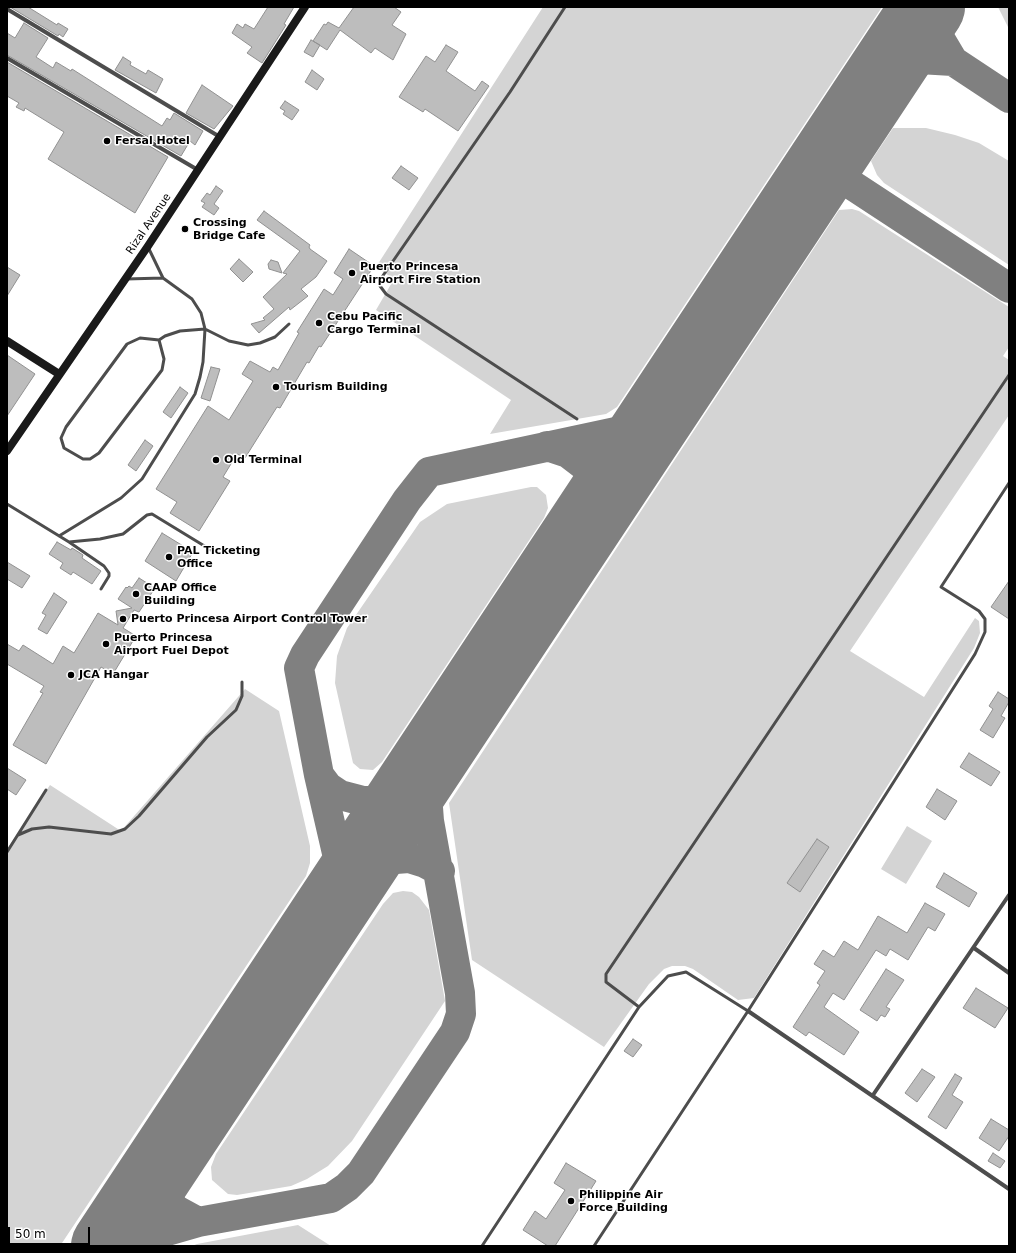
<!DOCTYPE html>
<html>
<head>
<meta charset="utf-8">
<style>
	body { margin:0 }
	#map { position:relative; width:1016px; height:1253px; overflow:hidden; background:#fff; font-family:"DejaVu Sans",sans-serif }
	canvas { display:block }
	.frame { position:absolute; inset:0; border:8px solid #000; pointer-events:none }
	.scale { position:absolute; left:8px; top:1227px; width:82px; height:18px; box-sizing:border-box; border:2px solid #000; border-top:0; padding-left:5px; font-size:12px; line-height:14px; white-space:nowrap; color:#000; -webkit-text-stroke:3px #fff; paint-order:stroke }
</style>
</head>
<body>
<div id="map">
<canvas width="1016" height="1253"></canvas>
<div class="frame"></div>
<div class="scale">50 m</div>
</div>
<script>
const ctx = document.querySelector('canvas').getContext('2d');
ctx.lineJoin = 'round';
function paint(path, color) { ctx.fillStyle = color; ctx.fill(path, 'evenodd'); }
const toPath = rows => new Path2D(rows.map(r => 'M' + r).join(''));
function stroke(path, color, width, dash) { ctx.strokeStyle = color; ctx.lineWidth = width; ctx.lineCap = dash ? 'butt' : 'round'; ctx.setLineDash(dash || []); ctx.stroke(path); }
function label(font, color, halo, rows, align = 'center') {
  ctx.font = font + ' "DejaVu Sans",sans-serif'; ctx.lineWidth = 3; ctx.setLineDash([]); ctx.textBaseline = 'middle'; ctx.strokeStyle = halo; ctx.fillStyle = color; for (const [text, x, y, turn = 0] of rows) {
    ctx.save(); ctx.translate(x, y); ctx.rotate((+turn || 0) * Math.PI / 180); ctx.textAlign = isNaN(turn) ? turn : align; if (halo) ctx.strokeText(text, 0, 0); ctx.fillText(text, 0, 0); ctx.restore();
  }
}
paint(toPath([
	[543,7,882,7,617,407,606,414,490,434,511,400,376,310,394,279,376,267],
	[998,7,1009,7,1009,29],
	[893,128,926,128,955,135,979,143,1009,161,1009,265,884,183,877,175,871,161],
	[852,209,859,211,1009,307,1009,347,1003,356,1009,360,1009,415,850,651,924,697,975,618,979,621,980,633,974,648,754,998,738,1000,693,969,685,966,672,966,664,969,649,984,604,1047,472,960,449,803,839,210],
	[531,487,537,487,546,495,548,508,544,518,382,762,373,770,360,769,353,763,335,683,337,656,347,628,420,522,447,504],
	[245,689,279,711,310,846,310,863,306,876,60,1246,7,1246,7,849,50,785,121,831],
	[907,826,932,841,906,884,881,869],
	[403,891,412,892,419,897,429,910,445,1001,352,1141,328,1166,307,1179,291,1186,237,1195,228,1194,212,1180,211,1167,216,1154,383,904,393,893],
	[298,1225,331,1246,192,1246,197,1244]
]), '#d4d4d4');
stroke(toPath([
	[936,7,934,21,937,34,953,61,1009,98],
	[881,78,898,66,919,59,953,61],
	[823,166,1009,288],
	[547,446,568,453,585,466,604,496],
	[319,775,328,787,340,795,363,801,372,801,381,798,415,782],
	[345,888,319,775,299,668,305,655,407,500,429,472,630,429,654,420],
	[345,888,366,865,382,860,409,858,425,863,440,871],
	[162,1164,159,1182,164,1197,176,1210,198,1222],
	[115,1246,198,1222,331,1198,347,1187,361,1173,455,1032,461,1014,460,993,429,821,425,767]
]), '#808080', 30);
stroke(toPath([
	[108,1246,928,7]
]), '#808080', 74);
const building = toPath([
	[10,7,28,7,57,25,58,23,68,29,63,37,59,34,58,36,10,7],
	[268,7,294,7,284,24,286,25,262,63,247,53,252,47,232,33,237,24,243,28,245,24,254,29,268,7],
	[354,7,394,7,401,12,392,25,406,34,393,60,375,48,371,53,340,30,327,50,313,41,324,24,326,25,328,22,339,28,354,7],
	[24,23,48,38,36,57,53,68,56,62,71,71,72,69,162,126,167,118,170,120,174,113,203,131,195,145,190,141,181,156,7,55,7,33,15,38,24,23],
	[311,40,320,45,313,57,304,52,311,40],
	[446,45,458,52,446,71,475,91,482,81,489,86,458,131,425,109,423,112,399,97,426,56,435,62,446,45],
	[123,57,131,62,130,65,146,74,148,70,163,79,156,93,115,70,123,57],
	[7,62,168,157,135,213,48,159,64,132,25,108,24,111,16,107,19,103,7,96,7,62],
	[312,70,324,79,317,90,305,82,312,70],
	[202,85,233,106,214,129,186,113,202,85],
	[285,101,299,110,292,120,283,114,285,111,280,108,285,101],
	[401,166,418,178,409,190,392,178,401,166],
	[216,186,223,191,214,204,219,208,214,215,202,207,205,203,201,201,207,193,210,195,216,186],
	[264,211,310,245,309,247,310,249,327,261,316,277,301,289,308,296,290,310,289,307,259,333,251,324,265,320,263,318,274,309,263,297,287,274,283,273,300,251,257,220,264,211],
	[349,249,374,266,321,347,319,346,309,363,307,362,280,408,277,407,245,458,237,454,223,477,230,481,199,531,170,513,177,502,156,489,208,406,229,420,253,381,242,374,250,361,270,372,273,367,278,370,299,333,297,332,324,289,333,295,343,279,334,273,349,249],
	[239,259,253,272,243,282,230,269,239,259],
	[271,260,278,262,282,273,269,269,268,264,271,260],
	[7,267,20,275,7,296,7,267],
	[7,355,35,374,7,416,7,355],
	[211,367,220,369,210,401,201,398,211,367],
	[180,387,188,393,171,418,163,412,180,387],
	[145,440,153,446,136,471,128,465,145,440],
	[162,533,193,552,176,581,145,561,162,533],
	[57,542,71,550,72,548,80,553,83,555,82,558,101,571,92,584,73,572,71,575,60,568,63,563,49,554,57,542],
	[7,562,30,576,22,588,7,579,7,562],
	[139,578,155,588,139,612,134,610,123,628,136,636,113,674,101,667,46,764,13,745,43,693,40,692,44,686,7,664,7,644,19,651,23,645,53,664,63,646,74,653,98,613,118,625,116,611,132,608,118,599,126,587,127,588,129,586,132,588,139,578],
	[1009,581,1009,619,991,607,1009,581],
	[54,593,67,602,47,634,38,629,46,615,42,613,54,593],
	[998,692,1009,699,1009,702,1001,716,1005,718,993,738,980,730,993,709,989,706,998,692],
	[969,753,1000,772,991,786,960,767,969,753],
	[7,768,26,780,16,795,7,789,7,768],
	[937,789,957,801,945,820,926,807,937,789],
	[817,839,829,847,800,892,787,883,817,839],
	[944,873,977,893,969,907,936,887,944,873],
	[925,903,945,914,935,931,928,927,908,960,890,949,886,956,876,950,844,1000,833,993,824,1007,859,1032,844,1055,809,1032,806,1036,793,1027,820,985,817,983,825,971,814,964,823,950,834,957,844,941,858,950,878,916,907,933,925,903],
	[886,969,904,980,886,1007,890,1009,885,1017,881,1015,877,1021,860,1010,886,969],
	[976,988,1008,1008,995,1028,963,1008,976,988],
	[633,1039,642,1045,633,1057,624,1051,633,1039],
	[922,1069,935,1077,917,1102,905,1093,922,1069],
	[955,1074,962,1078,952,1095,963,1102,946,1129,928,1117,955,1074],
	[991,1119,1009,1130,1009,1136,999,1151,979,1138,991,1119],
	[993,1153,1005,1161,1000,1168,988,1161,993,1153],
	[566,1163,596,1181,555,1246,548,1246,523,1230,535,1211,546,1219,565,1190,554,1183,566,1163]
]);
paint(building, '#bdbdbd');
stroke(building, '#919191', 1);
stroke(toPath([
	[565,7,510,92,382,277,380,286,386,294,577,419],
	[126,279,163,278],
	[205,329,229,341,248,345,260,343,275,337,289,324],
	[159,340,164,359,162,370,99,453,90,459,83,459,64,448,61,438,66,427,127,344,140,338,159,340,165,336,180,331,205,329],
	[7,504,69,542,104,566,109,573,109,576,101,589],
	[59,536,121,498,142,479,195,394,200,377,203,362,205,329,201,313,192,299,163,278,148,247],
	[69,542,100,539,123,534,147,515,152,514,211,550],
	[18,835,32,829,49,827,111,834,125,829,139,816,207,737,236,710,242,696,242,682],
	[7,852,46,790],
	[639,1007,606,982,606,974,1009,375],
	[482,1246,639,1007,668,976,686,972,748,1011],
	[594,1246,748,1011,975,654,985,632,985,619,979,611,941,587,1009,483]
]), '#4d4d4d', 3);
stroke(toPath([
	[7,9,220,137],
	[7,58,198,170],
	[974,948,1009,973],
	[748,1011,1009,1189],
	[873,1095,1009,895]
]), '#4d4d4d', 4);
stroke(toPath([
	[7,341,59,374],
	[7,451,148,246,305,7]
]), '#1a1a1a', 8);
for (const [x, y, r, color] of [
	[107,141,4,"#000"],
	[185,229,4,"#000"],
	[352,273,4,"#000"],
	[319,323,4,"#000"],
	[276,387,4,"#000"],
	[216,460,4,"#000"],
	[169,557,4,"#000"],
	[136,594,4,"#000"],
	[123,619,4,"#000"],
	[106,644,4,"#000"],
	[71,675,4,"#000"],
	[571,1201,4,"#000"]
]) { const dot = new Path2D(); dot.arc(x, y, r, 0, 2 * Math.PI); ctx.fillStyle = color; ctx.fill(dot); stroke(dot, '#fff', 1.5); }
label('bold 11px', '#000', '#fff', [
	["Fersal Hotel",115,141],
	["Crossing",193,223],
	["Bridge Cafe",193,236],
	["Puerto Princesa",360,267],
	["Airport Fire Station",360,280],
	["Cebu Pacific",327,317],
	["Cargo Terminal",327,330],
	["Tourism Building",284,387],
	["Old Terminal",224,460],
	["PAL Ticketing",177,551],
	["Office",177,564],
	["CAAP Office",144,588],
	["Building",144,601],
	["Puerto Princesa Airport Control Tower",131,619],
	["Puerto Princesa",114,638],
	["Airport Fuel Depot",114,651],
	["JCA Hangar",79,675],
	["Philippine Air",579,1195],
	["Force Building",579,1208]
], 'left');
label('11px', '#000', '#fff', [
	["Rizal Avenue",149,224,-56]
]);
</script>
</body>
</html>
